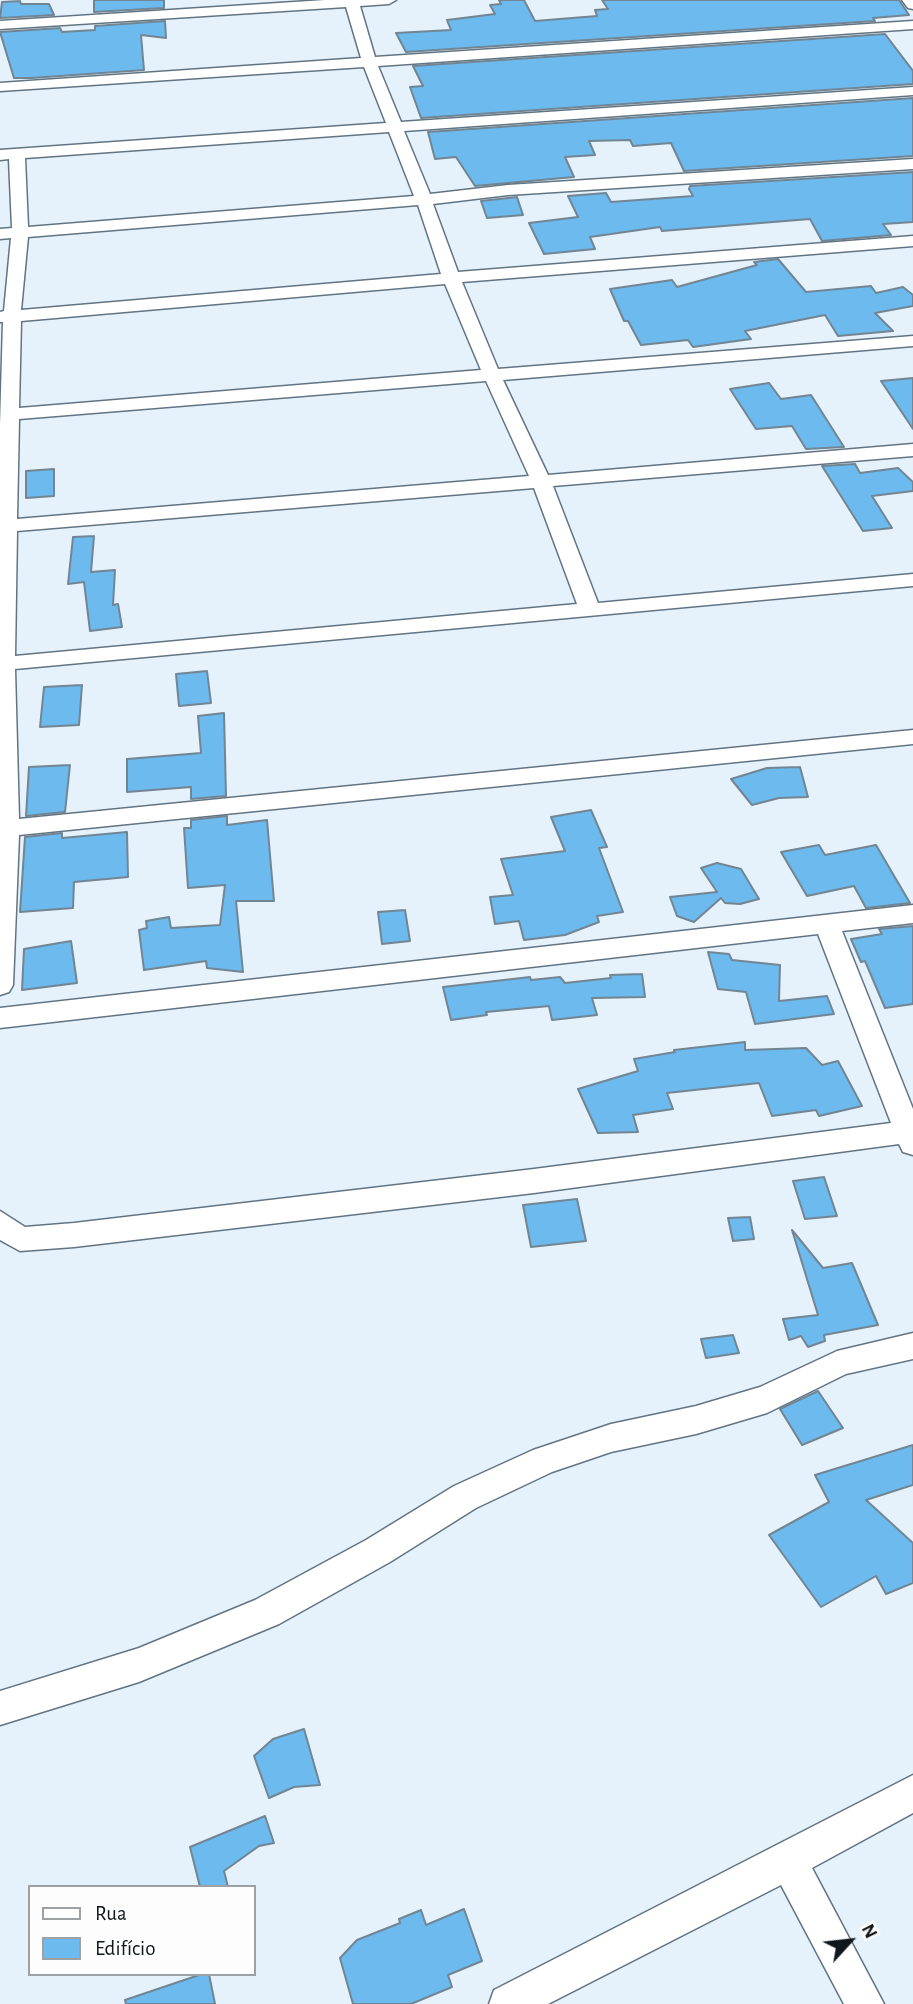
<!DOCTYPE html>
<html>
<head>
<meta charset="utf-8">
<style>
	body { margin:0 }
	#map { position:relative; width:913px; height:2004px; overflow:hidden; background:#e5f2fc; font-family:"Alegreya Sans",sans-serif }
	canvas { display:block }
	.legend { position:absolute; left:28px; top:1885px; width:228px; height:91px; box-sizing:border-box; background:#fdfdfd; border:2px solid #9ea1a3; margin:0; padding:9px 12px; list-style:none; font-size:21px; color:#10181d }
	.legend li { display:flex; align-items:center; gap:14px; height:35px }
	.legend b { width:35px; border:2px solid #9ea1a3 }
	.north { position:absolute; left:815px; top:1906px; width:70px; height:70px; -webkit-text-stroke:5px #fdfdfd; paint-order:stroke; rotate:63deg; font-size:19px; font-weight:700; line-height:28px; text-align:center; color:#10181d }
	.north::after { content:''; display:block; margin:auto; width:24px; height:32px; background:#10181d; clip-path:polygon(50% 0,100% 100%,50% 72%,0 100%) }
</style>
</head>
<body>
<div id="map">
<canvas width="913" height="2004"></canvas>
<ul class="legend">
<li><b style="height:9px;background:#fff"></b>Rua</li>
<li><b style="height:19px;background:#6cbaee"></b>Edifício</li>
</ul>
<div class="north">N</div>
</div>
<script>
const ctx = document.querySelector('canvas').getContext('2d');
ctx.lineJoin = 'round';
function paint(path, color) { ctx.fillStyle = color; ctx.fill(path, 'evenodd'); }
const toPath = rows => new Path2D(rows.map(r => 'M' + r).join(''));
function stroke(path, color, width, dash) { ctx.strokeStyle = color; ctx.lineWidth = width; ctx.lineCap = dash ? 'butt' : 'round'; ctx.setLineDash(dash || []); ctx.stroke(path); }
const building = toPath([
	[94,0,164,0,164,8,94,12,94,0],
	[499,0,524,0,535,21,597,16,595,10,608,9,602,0,899,0,909,15,873,18,875,21,406,52,396,33,451,30,447,20,495,14,490,5,501,4,499,0],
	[20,1,21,4,49,4,54,15,0,18,2,2,20,1],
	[165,21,166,38,141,35,144,70,32,78,14,78,0,32,60,28,62,32,95,30,95,26,165,21],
	[885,34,913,71,913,84,421,118,410,87,423,86,413,66,885,34],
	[913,98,913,156,684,171,671,143,633,146,630,140,589,141,595,155,565,157,574,177,475,186,456,157,435,159,428,132,913,98],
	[913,172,913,222,883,224,891,235,822,241,810,219,662,231,660,227,590,237,595,249,544,254,529,223,578,217,568,196,606,193,611,202,693,196,689,189,690,186,913,172],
	[517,197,523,215,487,218,481,201,517,197],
	[778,259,806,292,871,286,876,293,903,287,913,295,913,306,875,313,893,331,838,336,825,315,745,331,751,339,693,347,688,340,641,345,628,321,624,321,610,289,672,280,677,287,757,265,754,262,778,259],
	[913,378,913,429,881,381,913,378],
	[769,383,781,399,811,395,844,447,806,449,792,426,756,429,730,389,769,383],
	[855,464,860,473,898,468,913,482,913,491,872,496,892,528,863,531,822,466,855,464],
	[54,469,54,496,26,498,26,471,54,469],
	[94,536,91,572,115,570,113,605,118,604,122,627,90,631,84,582,68,584,73,537,94,536],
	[207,671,211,703,179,706,176,674,207,671],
	[82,685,79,725,40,727,44,687,82,685],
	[224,713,226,796,191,799,191,787,127,792,127,759,201,753,198,716,224,713],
	[70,765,65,812,26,816,29,767,70,765],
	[800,767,808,797,779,798,752,805,731,779,767,768,800,767],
	[591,810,607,847,599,848,623,912,597,916,599,922,565,935,524,940,519,921,495,924,490,897,513,895,501,859,565,851,551,817,591,810],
	[227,816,227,825,267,820,274,901,236,901,243,972,207,968,206,961,144,970,139,930,147,928,146,921,169,917,171,928,220,925,225,885,188,888,184,828,191,828,191,820,227,816],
	[127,832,128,877,74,882,73,908,20,912,25,837,62,833,62,838,127,832],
	[819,845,825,855,876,845,910,903,866,908,854,886,807,896,781,852,819,845],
	[717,863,741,869,759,899,740,904,725,903,721,898,694,922,677,916,670,897,717,892,701,868,717,863],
	[405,910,410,941,382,944,378,912,405,910],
	[913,926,913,1004,885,1008,865,961,861,962,851,939,882,934,879,929,913,926],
	[71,941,77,983,22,990,24,949,71,941],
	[708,952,729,954,732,960,780,965,779,1001,827,996,834,1014,755,1024,746,992,718,989,708,952],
	[642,974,645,997,592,998,597,1015,552,1020,549,1006,486,1012,487,1015,451,1020,443,987,530,977,531,980,560,977,565,983,611,978,610,975,642,974],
	[745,1042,745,1050,806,1048,822,1065,838,1061,862,1106,819,1116,816,1110,772,1116,759,1083,667,1093,673,1109,633,1115,638,1132,598,1133,578,1089,638,1071,634,1059,675,1052,674,1050,745,1042],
	[824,1177,837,1216,805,1219,793,1181,824,1177],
	[577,1199,586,1241,531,1247,523,1205,577,1199],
	[750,1217,754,1239,733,1241,728,1218,750,1217],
	[792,1230,823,1268,852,1263,878,1325,824,1335,825,1341,808,1347,801,1336,789,1340,783,1319,818,1315,792,1230],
	[733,1335,739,1353,706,1358,701,1339,733,1335],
	[818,1391,843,1428,802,1445,780,1409,818,1391],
	[913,1445,913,1485,866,1500,913,1543,913,1583,886,1594,876,1576,821,1607,769,1535,829,1502,815,1475,913,1445],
	[304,1729,320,1785,294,1787,269,1798,254,1756,273,1739,304,1729],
	[265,1816,274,1843,259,1846,224,1871,228,1887,200,1887,190,1847,265,1816],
	[464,1909,482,1961,448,1975,452,1987,411,2004,353,2004,340,1958,357,1940,400,1923,399,1919,421,1910,426,1925,464,1909],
	[202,1974,209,1974,215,2004,126,2004,125,2000,202,1974]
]);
paint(building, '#6cbaee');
stroke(building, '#728593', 2);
const minor = toPath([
	[325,0,396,0,389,4,360,6,375,57,913,21,913,29,378,66,401,122,913,87,913,95,404,131,430,194,508,185,913,159,913,169,508,195,433,204,458,272,913,236,913,246,462,282,498,369,913,336,913,346,503,380,548,475,913,444,913,456,553,486,598,603,913,574,913,586,15,669,19,819,913,730,913,744,19,835,13,985,9,992,0,995,0,425,3,322,0,322,0,312,4,311,11,238,0,239,0,229,12,228,9,159,0,160,0,150,386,123,364,67,0,91,0,83,361,58,346,7,0,29,0,21,325,0],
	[389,132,414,196,28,227,25,158,389,132],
	[418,205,441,274,21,310,28,237,418,205],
	[445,284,481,370,19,408,21,321,445,284],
	[486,381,529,476,17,519,19,419,486,381],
	[534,488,577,604,15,656,17,531,534,488],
	[902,0,913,0,913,9,908,8,902,0],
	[913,905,913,923,842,931,913,1109,913,1155,903,1152,899,1144,534,1193,74,1247,20,1251,0,1240,0,1211,25,1227,74,1223,534,1169,891,1123,818,934,0,1028,0,1008,913,905],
	[913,1333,913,1359,846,1374,767,1413,696,1434,611,1452,552,1472,476,1508,390,1562,279,1624,139,1682,0,1725,0,1691,139,1648,255,1600,366,1540,454,1486,533,1450,611,1424,696,1406,760,1387,837,1351,913,1333],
	[913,1775,913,1813,812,1868,884,2004,844,2004,781,1885,548,2004,489,2004,494,1990,913,1775]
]);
stroke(minor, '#627482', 3);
paint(minor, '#fff');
</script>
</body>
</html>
